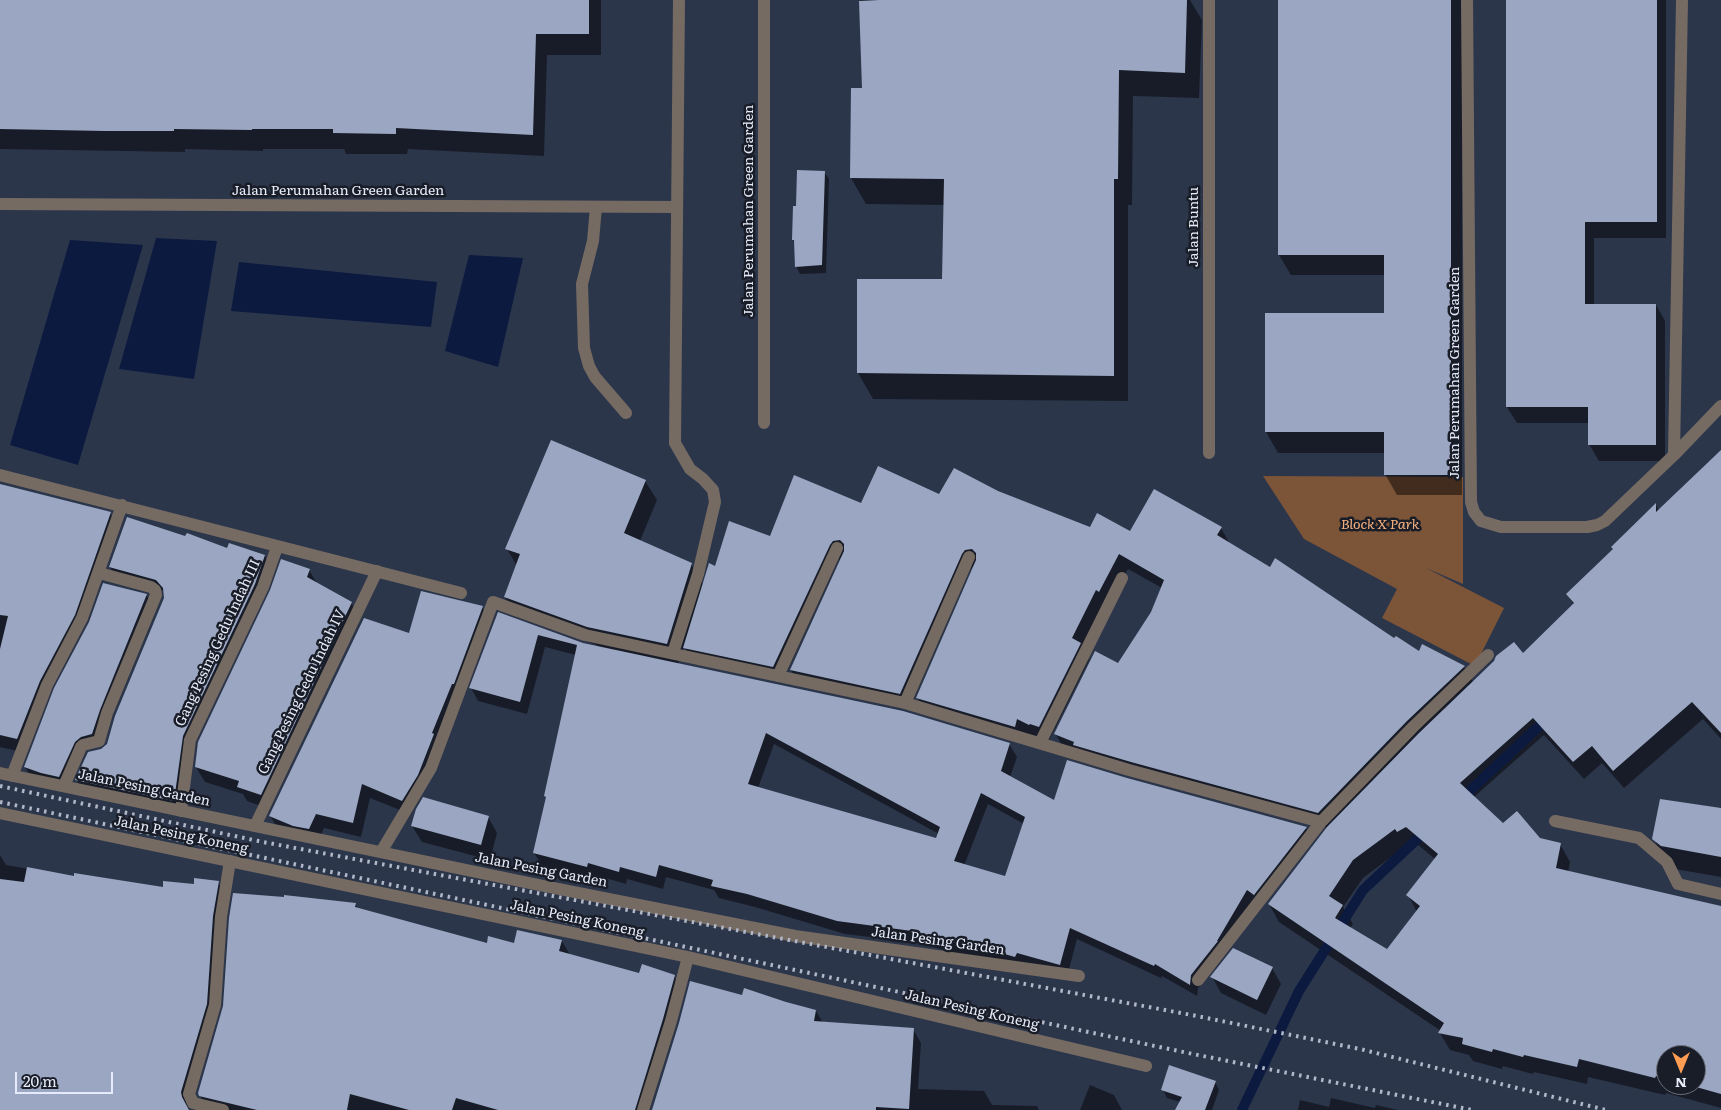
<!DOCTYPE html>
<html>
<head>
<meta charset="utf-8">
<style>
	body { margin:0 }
	#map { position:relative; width:1721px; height:1110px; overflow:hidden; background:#2c364b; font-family:Literata,serif }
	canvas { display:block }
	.north { position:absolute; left:1656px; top:1045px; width:50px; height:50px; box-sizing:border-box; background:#191d27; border:1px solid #6b6f7b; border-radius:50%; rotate:180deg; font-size:14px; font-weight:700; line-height:20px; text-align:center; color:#e5ebfa }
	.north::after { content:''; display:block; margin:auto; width:18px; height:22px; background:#fc9d53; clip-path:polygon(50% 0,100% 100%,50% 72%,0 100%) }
	.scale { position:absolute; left:15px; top:1072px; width:98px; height:22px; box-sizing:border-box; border:2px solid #e5ebfa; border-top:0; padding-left:6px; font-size:15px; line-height:18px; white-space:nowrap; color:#e5ebfa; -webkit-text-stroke:4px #191d27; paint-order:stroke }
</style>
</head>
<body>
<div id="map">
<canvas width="1721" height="1110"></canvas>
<div class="north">N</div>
<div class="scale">20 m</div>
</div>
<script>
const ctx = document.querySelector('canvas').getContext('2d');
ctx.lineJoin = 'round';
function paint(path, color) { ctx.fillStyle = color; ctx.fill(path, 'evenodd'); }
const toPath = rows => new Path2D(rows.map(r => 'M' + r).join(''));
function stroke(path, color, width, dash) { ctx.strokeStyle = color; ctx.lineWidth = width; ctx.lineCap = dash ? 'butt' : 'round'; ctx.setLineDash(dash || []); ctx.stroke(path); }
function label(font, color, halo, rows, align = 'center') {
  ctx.font = font + ' Literata,serif'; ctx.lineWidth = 5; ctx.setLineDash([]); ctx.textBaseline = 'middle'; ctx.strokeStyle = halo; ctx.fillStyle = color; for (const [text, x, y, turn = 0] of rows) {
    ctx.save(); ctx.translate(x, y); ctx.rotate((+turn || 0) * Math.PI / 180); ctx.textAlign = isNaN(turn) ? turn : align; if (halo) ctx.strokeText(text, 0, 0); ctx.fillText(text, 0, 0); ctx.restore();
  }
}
paint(toPath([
	[1263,476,1463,477,1463,584,1426,568,1504,608,1475,666,1382,618,1397,589,1304,539]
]), '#7c5438');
paint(toPath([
	[156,238,217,241,194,379,119,369],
	[70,240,143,245,78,465,10,445],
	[469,255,523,258,498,367,445,351],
	[239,262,437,282,431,327,231,311]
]), '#0c1a40');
paint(toPath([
	[0,0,601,0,601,55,547,55,544,156,408,149,407,154,346,154,344,149,263,149,263,151,185,149,185,152,0,149],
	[860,0,1190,0,1202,20,1199,98,1133,96,1132,205,1128,205,1128,401,873,399,858,373,858,280,943,281,945,205,866,204,851,178,863,89],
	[1279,0,1462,0,1462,495,1397,495,1385,474,1385,453,1278,453,1266,432,1266,315,1385,315,1385,275,1291,275,1279,255],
	[1507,0,1666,0,1666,238,1594,238,1594,305,1656,305,1665,321,1665,461,1599,461,1589,444,1589,423,1517,423,1507,407],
	[824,172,829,179,826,273,800,274,796,266,795,243,793,240,794,207,798,207],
	[1721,452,1721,739,1703,719,1624,788,1602,763,1584,779,1544,735,1474,797,1503,825,1540,839,1560,844,1570,862,1568,873,1721,908,1721,1108,1666,1093,1665,1095,1588,1077,1587,1084,1534,1072,1533,1074,1503,1066,1502,1069,1473,1061,1469,1055,1450,1050,1440,1033,1441,1031,1279,922,1269,904,1328,828,1141,778,1064,749,1055,733,1119,665,1152,613,1162,588,1128,569,1083,649,1089,660,1048,742,927,714,918,698,976,563,970,570,909,709,800,686,791,670,843,555,838,561,782,682,694,663,684,646,678,664,1009,744,1017,757,1010,777,1055,802,1127,779,1306,828,1313,840,1198,988,1197,996,1162,976,1161,978,1077,939,1067,977,979,960,920,943,845,934,755,907,719,898,714,890,666,877,663,889,627,879,626,884,595,875,594,879,542,865,534,853,547,799,545,796,576,655,545,647,527,714,478,701,471,688,499,614,583,644,596,647,597,645,517,617,505,597,517,566,507,549,645,481,657,500,640,541,691,564,704,585,716,568,771,538,862,504,940,496,998,492,1090,528,1131,533,1221,528,1230,544,1394,640,1419,653,1464,667,1473,682,1523,654,1574,605,1568,595,1614,549,1613,547,1656,505,1659,511],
	[774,744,939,834,937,840,758,788],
	[988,804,1024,824,1006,877,964,866],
	[1417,844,1435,859,1408,895,1417,912,1387,951,1350,928,1353,924,1343,907,1363,878,1406,846,1408,849],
	[1666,1055,1696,1055,1696,1085,1666,1085],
	[0,486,110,513,118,527,47,696,26,753,0,747],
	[186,538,228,550,229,545,265,556,270,567,188,747,179,810,82,790,77,780,108,744,165,598,163,590,116,577,110,567],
	[309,570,318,585,351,603,360,617,269,809,247,801,243,794,205,782,196,767],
	[104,584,147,596,153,607,105,722,87,749,65,788,32,779,25,767,90,622],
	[482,607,490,621,410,814,370,798,361,837,324,828,317,843,279,830,270,816,409,635],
	[1721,809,1721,877,1675,869,1667,862,1653,838],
	[488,817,497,833,490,860,422,842,412,826],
	[0,855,6,865,75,877,164,888,218,882,226,896,214,1018,188,1106,189,1110,0,1110],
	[355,904,358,909,487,944,514,945,562,941,570,955,640,974,674,976,682,990,646,1110,208,1110,200,1095],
	[1272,968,1281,984,1266,1015,1221,993,1212,977],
	[743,996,816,1011,823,1023,913,1029,921,1043,918,1089,984,1091,992,1105,1037,1106,1039,1110,653,1110],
	[1215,1082,1219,1090,1212,1110,1176,1110,1180,1102,1167,1098,1163,1090],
	[1090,1085,1114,1095,1122,1110,1080,1110],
	[1331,1098,1375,1108,1376,1105,1398,1110,1298,1110,1300,1100,1329,1107]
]), '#0007');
stroke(toPath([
	[1460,800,1550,716],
	[1242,1110,1299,991,1363,890,1429,828]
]), '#0c1a40', 10);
paint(toPath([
	[0,0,589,0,589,34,536,34,533,135,396,128,396,134,333,133,333,129,252,129,252,130,174,129,174,131,105,131,0,129],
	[879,0,1187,0,1185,73,1119,70,1118,179,1114,179,1114,376,857,373,857,279,942,279,944,179,850,178,851,88,862,88,859,1],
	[1278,0,1451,0,1451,475,1384,475,1384,432,1265,432,1265,313,1384,313,1384,255,1278,255],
	[1506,0,1657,0,1657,222,1585,222,1585,304,1656,304,1656,445,1588,445,1588,407,1506,407],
	[797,170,825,171,822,265,795,267,794,240,792,240,793,206,796,206],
	[551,440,646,480,624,533,692,563,667,644,587,627,504,597,520,554,505,549],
	[1721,450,1721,733,1692,702,1613,771,1592,746,1573,762,1533,718,1460,783,1503,823,1517,811,1540,838,1561,843,1556,868,1721,906,1721,1094,1689,1085,1696,1085,1696,1055,1666,1055,1666,1079,1656,1076,1655,1078,1579,1059,1577,1067,1524,1055,1523,1057,1493,1049,1492,1052,1462,1044,1463,1038,1438,1033,1444,1023,1268,904,1327,827,1419,733,1494,661,1496,656,1514,642,1523,653,1574,603,1566,594,1613,549,1611,547,1656,503,1656,512],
	[1406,827,1438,854,1406,895,1420,906,1387,949,1335,918,1343,905,1329,896,1353,860,1395,829,1397,832],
	[878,466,939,494,954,468,998,491,1090,527,1097,513,1130,531,1154,489,1222,527,1217,535,1270,567,1275,558,1394,638,1396,636,1419,651,1422,644,1465,666,1407,721,1318,813,1131,762,1073,745,1074,742,1054,734,1095,651,1118,663,1151,612,1164,580,1119,554,1099,592,1096,590,1072,638,1081,643,1039,727,1030,724,1029,725,1017,719,1015,727,916,698,976,560,976,553,972,549,965,550,962,554,900,694,790,670,844,551,844,544,840,540,833,541,830,545,773,667,683,648,709,563,715,566,729,521,770,536,794,475,861,503],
	[0,484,111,512,75,615,40,681,17,739,0,735,0,649,8,616,0,615],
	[127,517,185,536,187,533,227,548,229,543,265,555,255,584,183,736,174,801,75,780,88,752,101,749,107,744,115,716,164,598,163,588,156,580,109,567],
	[281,559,310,569,307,577,352,602,261,795,237,787,239,781,195,767,198,742,270,590],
	[103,583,147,594,100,710,92,734,81,737,75,742,59,777,41,773,24,767,54,688,89,622],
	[421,591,483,606,454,684,452,684,432,733,434,734,418,775,402,801,362,784,353,823,316,814,309,829,293,826,269,816,364,618,409,633],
	[498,612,583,643,903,711,1010,743,1001,771,1054,800,1067,760,1127,778,1307,827,1254,895,1247,890,1217,941,1218,941,1191,975,1190,985,1155,964,1154,966,1070,928,1060,965,1017,953,1015,957,973,945,972,948,912,931,837,921,747,894,711,886,713,880,659,865,656,877,620,867,619,872,588,863,587,867,533,853,546,797,544,796,577,645,538,635,520,702,469,688],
	[766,733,940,827,936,838,748,784],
	[981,793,1025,817,1005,876,954,861],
	[423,797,489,816,481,845,411,826,416,809],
	[1660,799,1721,808,1721,857,1661,846,1652,839],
	[27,867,74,876,74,873,163,887,163,881,194,884,194,878,219,881,213,916,207,1004,181,1092,182,1097,189,1110,0,1110,0,879,24,882],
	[233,893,284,897,284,895,356,903,355,907,487,943,488,936,514,943,517,930,562,940,559,951,639,973,642,964,675,975,663,1019,635,1110,498,1110,456,1098,452,1110,409,1110,350,1094,347,1110,257,1110,199,1096,198,1093,223,1006,229,918],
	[1233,948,1273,967,1257,1000,1210,977],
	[690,981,742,995,744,988,786,1002,816,1010,814,1021,914,1028,909,1109,876,1107,876,1110,652,1110,679,1023],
	[1169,1065,1216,1081,1205,1110,1175,1110,1182,1097,1161,1090]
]), '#9ba7c2');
stroke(toPath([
	[596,207,593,241,582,284,584,348,589,366,595,377,626,413]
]), '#766b63', 12);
stroke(toPath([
	[1209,0,1209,453],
	[1467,0,1471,502,1474,512,1481,521,1501,527,1587,527,1597,525,1605,521,1674,455,1721,406],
	[0,204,677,207],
	[764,423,764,0],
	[1674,455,1682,0],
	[0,475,461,593],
	[673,653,698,574,715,502,713,490,703,479,690,469,675,443,679,0],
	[778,676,837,548],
	[905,703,969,557],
	[1040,743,1122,578],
	[0,773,534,884,795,936,1079,976],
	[12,776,47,685,82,618,122,505],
	[64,786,81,747,83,745,99,741,107,713,156,595,155,590,151,587,99,573],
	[181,811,190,740,263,587,277,547],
	[0,813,688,957,1146,1066],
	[1555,821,1639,838,1667,862,1678,884,1721,894],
	[255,826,377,571],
	[381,852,431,768,493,602,585,635,905,703,1129,770,1321,822],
	[1198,980,1321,822,1413,727,1488,655],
	[223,1110,193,1103,189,1094,215,1005,221,917,230,861],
	[643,1110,671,1021,688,957]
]), '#766b63', 12);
stroke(toPath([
	[0,786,263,842,1197,1016,1360,1049,1606,1110],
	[0,802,1188,1053,1472,1110]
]), '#b1b8c8', 4, [2.5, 5]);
label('14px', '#e5ebfa', '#191d27', [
	["Jalan Perumahan Green Garden",338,191],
	["Jalan Perumahan Green Garden",749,211,-90],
	["Jalan Buntu",1194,227,-90],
	["Jalan Perumahan Green Garden",1455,373,-90],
	["Gang Pesing Gedu Indah III",218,643,-65],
	["Gang Pesing Gedu Indah IV",302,692,-64],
	["Jalan Pesing Garden",144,788,12],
	["Jalan Pesing Koneng",181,835,12],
	["Jalan Pesing Garden",541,870,11],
	["Jalan Pesing Koneng",577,919,12],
	["Jalan Pesing Garden",938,941,8],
	["Jalan Pesing Koneng",972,1010,13]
]);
label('italic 14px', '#f8b280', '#191d27', [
	["Block X Park",1380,525]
]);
</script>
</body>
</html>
